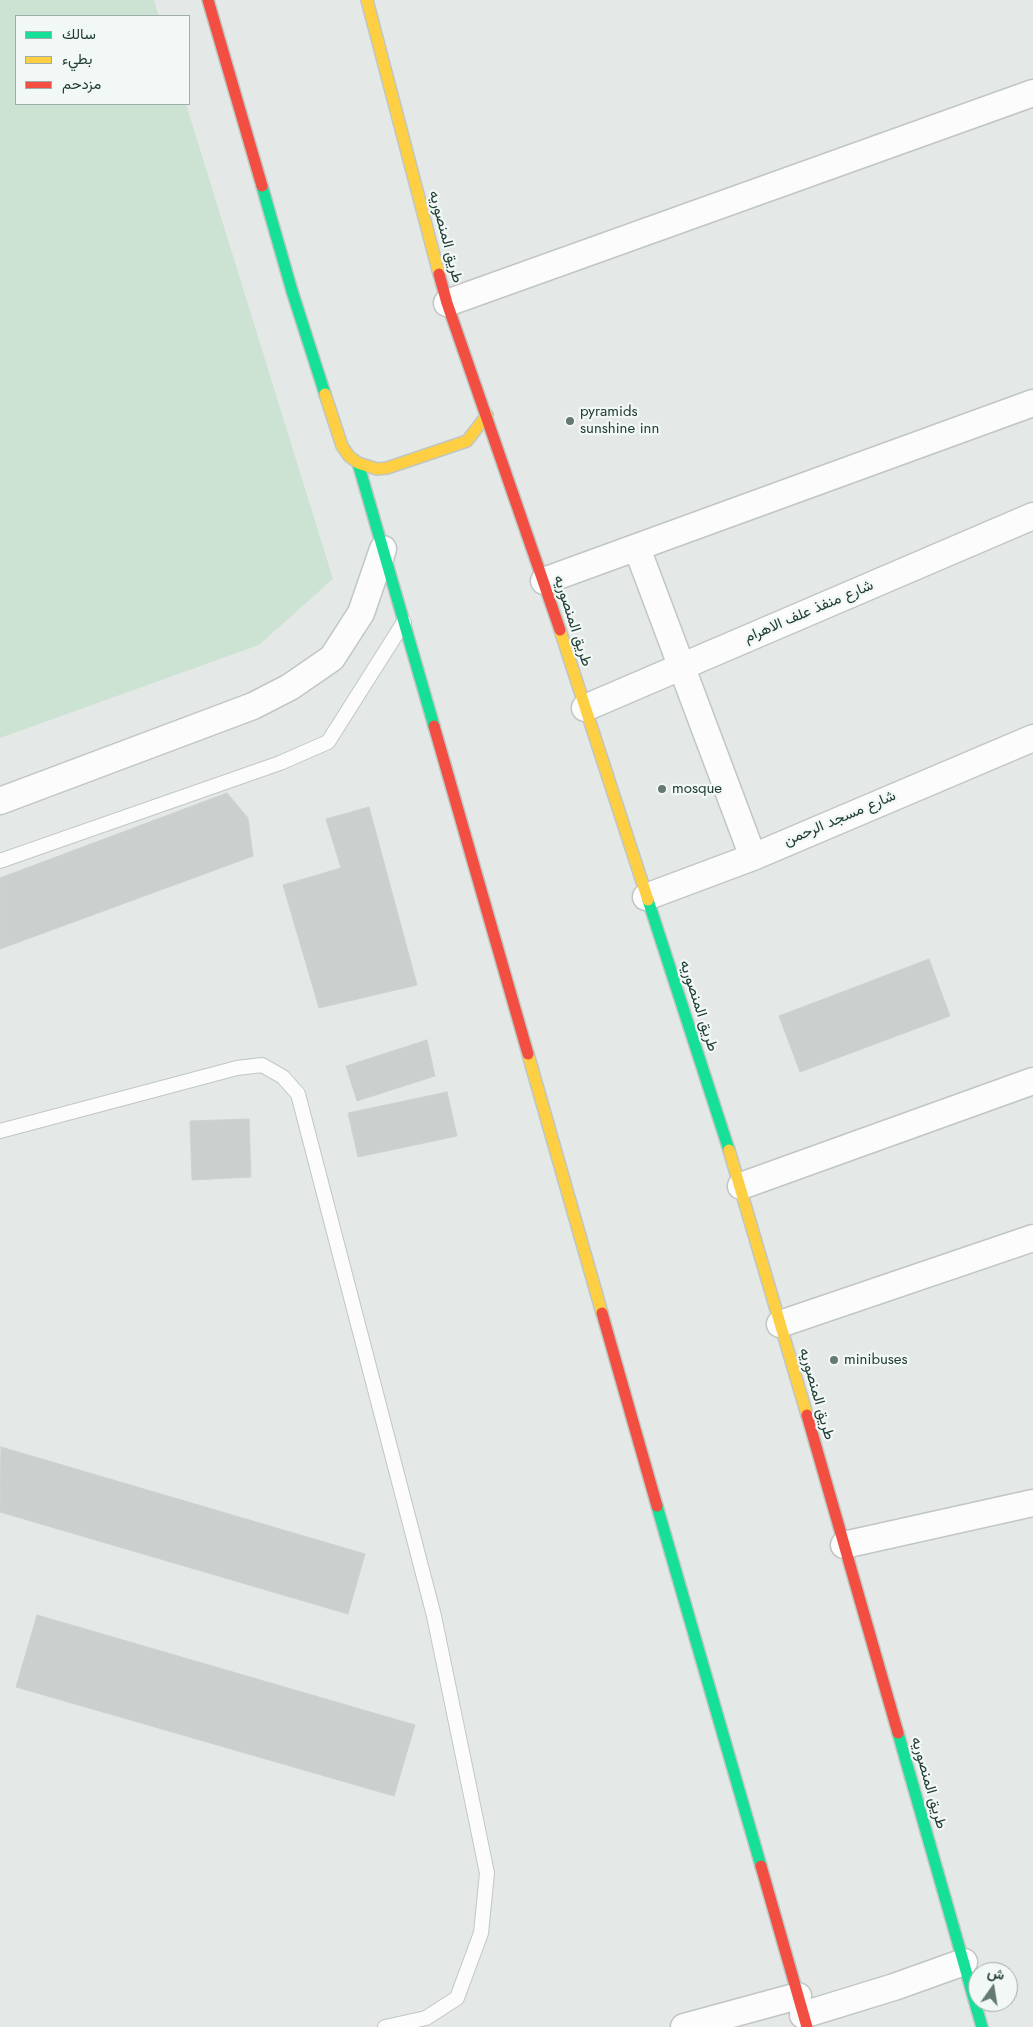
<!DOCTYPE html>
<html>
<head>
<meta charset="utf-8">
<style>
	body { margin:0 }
	#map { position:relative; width:1033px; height:2027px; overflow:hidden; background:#e4e9e7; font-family:Jost,Vazirmatn,sans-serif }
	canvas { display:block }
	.legend { position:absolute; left:15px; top:15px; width:175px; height:90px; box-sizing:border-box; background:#f2f8f5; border:1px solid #9eada9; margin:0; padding:6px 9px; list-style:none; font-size:15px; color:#213d36 }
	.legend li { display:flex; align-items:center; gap:10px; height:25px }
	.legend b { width:25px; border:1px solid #9eada9 }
	.north { position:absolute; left:968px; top:1962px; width:50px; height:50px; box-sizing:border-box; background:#f2f8f5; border:1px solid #9eada9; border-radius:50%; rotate:13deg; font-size:14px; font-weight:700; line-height:20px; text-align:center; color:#213d36 }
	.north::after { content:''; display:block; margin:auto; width:18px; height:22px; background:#657974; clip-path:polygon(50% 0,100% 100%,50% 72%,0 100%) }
</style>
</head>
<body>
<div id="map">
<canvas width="1033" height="2027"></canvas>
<ul class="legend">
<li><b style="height:6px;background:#16e098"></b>سالك</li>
<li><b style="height:6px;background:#ffcf43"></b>بطيء</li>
<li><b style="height:6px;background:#f24e42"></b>مزدحم</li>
</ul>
<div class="north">ش</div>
</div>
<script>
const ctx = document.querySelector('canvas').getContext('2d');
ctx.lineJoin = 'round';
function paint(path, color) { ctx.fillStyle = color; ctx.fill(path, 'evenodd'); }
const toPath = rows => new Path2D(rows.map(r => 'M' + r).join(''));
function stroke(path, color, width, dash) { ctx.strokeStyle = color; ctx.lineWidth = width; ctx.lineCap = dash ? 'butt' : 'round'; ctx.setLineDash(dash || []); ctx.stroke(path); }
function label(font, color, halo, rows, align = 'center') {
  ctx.font = font + ' Jost,Vazirmatn,sans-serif'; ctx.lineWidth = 4.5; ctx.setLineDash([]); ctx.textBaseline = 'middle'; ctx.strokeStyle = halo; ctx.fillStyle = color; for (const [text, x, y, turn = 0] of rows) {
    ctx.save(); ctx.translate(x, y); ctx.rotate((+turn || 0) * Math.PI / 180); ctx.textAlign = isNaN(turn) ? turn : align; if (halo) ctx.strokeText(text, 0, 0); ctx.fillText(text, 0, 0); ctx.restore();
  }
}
paint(toPath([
	[0,0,154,0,159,16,16,16,16,104,186,104,333,579,259,645,0,738]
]), '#cce3d4');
const building = toPath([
	[227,793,248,818,253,856,0,949,0,878,227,793],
	[369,807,417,985,319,1008,283,885,341,868,326,819,369,807],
	[929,959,950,1016,800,1072,779,1016,929,959],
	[427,1040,435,1076,357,1101,346,1066,427,1040],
	[447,1092,457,1136,358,1157,348,1113,447,1092],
	[249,1119,251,1177,192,1180,190,1121,249,1119],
	[1,1447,365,1554,348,1614,0,1512,1,1447],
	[37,1615,415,1725,394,1796,16,1687,37,1615]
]);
paint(building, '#cbd0ce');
stroke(building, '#ccd2d0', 1);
const lane = toPath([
	[0,861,280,763,328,742,404,622],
	[0,1131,237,1068,262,1065,283,1077,298,1094,434,1616,487,1873,481,1933,457,1998,426,2018,385,2027]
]);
const street = toPath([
	[447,303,1033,93],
	[637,548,753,857],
	[544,581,1033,403],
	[585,708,1033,516],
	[0,801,253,706,290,687,332,658,361,613,383,549],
	[646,897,753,857,1033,738],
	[741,1186,1033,1081],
	[780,1324,1033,1238],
	[844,1545,1033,1503],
	[803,2015,894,1987,964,1962],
	[684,2027,798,1996]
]);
const fast = toPath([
	[262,186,292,291,325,394],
	[358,463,434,726],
	[648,900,729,1150],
	[657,1506,761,1866],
	[898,1733,982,2027]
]);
const slow = toPath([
	[367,0,439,274],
	[325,394,342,446,349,456,358,463,377,469,387,468,467,441,487,415],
	[560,630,648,900],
	[528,1054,602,1313],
	[729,1150,807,1415]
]);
const jam = toPath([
	[208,0,262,186],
	[439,274,447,303,560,630],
	[434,726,528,1054],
	[602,1313,657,1506],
	[807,1415,898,1733],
	[761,1866,807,2027]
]);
stroke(lane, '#c1c6c4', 16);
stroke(street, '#c1c6c4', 29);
stroke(fast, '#bfc7c4', 14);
stroke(slow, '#bfc7c4', 14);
stroke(jam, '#bfc7c4', 14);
stroke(lane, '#fbfcfb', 14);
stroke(street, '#fbfcfb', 26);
stroke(fast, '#16e098', 11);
stroke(slow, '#ffcf43', 11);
stroke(jam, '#f24e42', 11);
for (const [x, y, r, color] of [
	[570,421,5,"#657974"],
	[662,789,5,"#657974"],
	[834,1360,5,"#657974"]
]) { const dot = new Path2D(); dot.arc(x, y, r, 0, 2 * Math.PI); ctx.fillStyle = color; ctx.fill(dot); stroke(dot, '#f2f8f5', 2); }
label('15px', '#213d36', '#f2f8f5', [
	["طريق المنصوريه",445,237,75],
	["شارع منفذ علف الاهرام",809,612,-23],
	["طريق المنصوريه",572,621,72],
	["شارع مسجد الرحمن",840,819,-23],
	["طريق المنصوريه",698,1006,72],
	["طريق المنصوريه",816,1394,74],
	["طريق المنصوريه",928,1783,74]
]);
label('15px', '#213d36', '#f2f8f5', [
	["pyramids",580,412],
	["sunshine inn",580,429],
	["mosque",672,789],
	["minibuses",844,1360]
], 'left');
</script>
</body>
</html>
